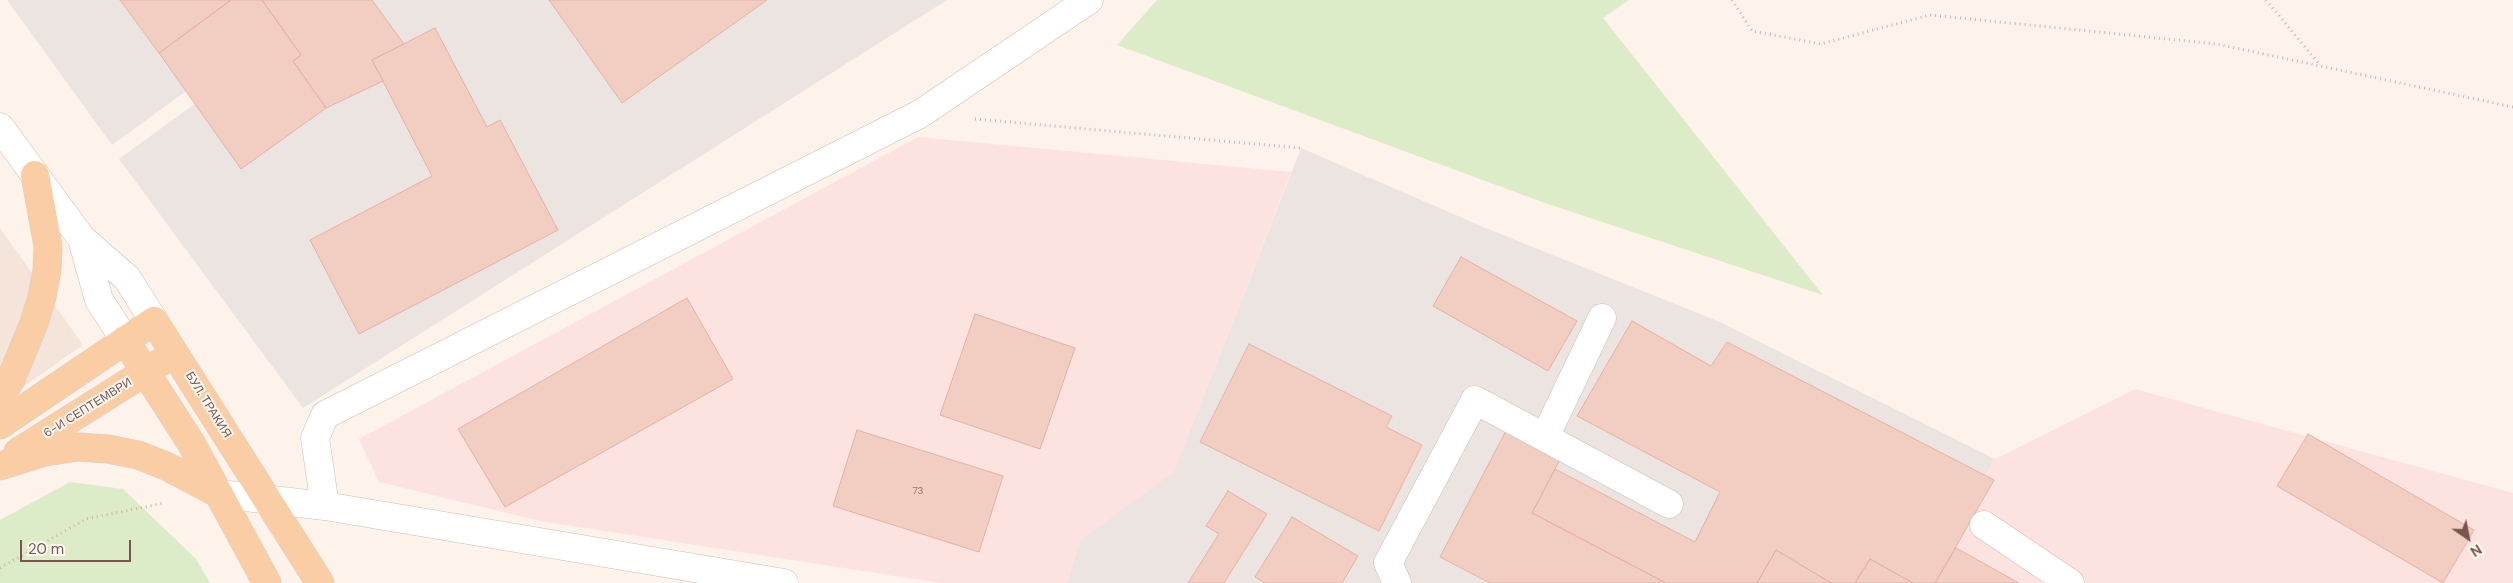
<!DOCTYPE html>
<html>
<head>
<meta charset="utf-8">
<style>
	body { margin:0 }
	#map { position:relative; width:2513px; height:583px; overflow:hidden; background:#fdf3eb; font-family:"DM Sans",sans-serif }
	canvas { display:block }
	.north { position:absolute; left:2443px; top:513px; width:50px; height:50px; -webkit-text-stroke:4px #fff8f2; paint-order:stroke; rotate:147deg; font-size:14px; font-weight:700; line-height:20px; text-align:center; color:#79564d }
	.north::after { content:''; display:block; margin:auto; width:18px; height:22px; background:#79564d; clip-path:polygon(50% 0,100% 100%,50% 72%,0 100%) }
	.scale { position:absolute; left:20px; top:540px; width:111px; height:22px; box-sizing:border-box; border:2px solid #79564d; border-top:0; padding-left:6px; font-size:15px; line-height:18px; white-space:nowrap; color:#79564d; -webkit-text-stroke:4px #fff8f2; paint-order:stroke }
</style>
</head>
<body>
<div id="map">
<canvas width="2513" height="583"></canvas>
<div class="north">N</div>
<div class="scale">20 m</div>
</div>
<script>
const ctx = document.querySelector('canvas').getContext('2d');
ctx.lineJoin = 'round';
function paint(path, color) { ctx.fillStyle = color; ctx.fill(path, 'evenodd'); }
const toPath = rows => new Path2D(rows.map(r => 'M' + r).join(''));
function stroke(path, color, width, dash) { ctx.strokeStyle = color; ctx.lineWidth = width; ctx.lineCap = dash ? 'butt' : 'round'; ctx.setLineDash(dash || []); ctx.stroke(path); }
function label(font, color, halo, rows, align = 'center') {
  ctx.font = font + ' "DM Sans",sans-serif'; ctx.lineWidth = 4; ctx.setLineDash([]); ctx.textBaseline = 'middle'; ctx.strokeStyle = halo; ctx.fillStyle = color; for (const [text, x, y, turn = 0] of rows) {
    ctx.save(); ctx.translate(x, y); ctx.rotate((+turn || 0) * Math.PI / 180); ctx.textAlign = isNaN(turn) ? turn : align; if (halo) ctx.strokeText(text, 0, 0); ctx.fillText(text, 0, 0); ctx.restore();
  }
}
paint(toPath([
	[0,228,83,345,0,403]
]), '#f5e4d9');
paint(toPath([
	[918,137,1291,172,1174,473,1080,540,1067,583,941,583,540,521,379,482,359,439],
	[2135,389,2513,493,2513,583,1921,583,1995,459]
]), '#fde3df');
paint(toPath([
	[7,0,311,0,112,145],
	[337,0,947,0,303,408,119,159],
	[1301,148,1488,229,1720,322,1995,459,1921,583,1067,583,1080,540,1174,472]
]), '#ece4e0');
paint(toPath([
	[1157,0,1629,0,1603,18,1823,295,1545,203,1117,45],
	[70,482,123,489,196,559,210,583,0,583,0,520]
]), '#dcebc8');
const building = toPath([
	[120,0,231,0,159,53,120,0],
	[231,0,262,0,301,55,293,61,326,108,241,169,159,53,231,0],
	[262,0,372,0,404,44,372,60,383,81,326,108,293,61,301,55,262,0],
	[549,0,767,0,622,103,549,0],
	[435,28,487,127,500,120,558,230,359,334,310,240,432,176,372,60,435,28],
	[1461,257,1577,321,1548,371,1433,306,1461,257],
	[687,298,733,379,505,507,458,429,687,298],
	[975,314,1075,348,1040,449,940,415,975,314],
	[1632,321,1711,366,1727,342,1994,480,1935,583,1913,583,1870,559,1855,583,1831,583,1776,550,1757,583,1666,583,1532,513,1555,469,1695,542,1720,492,1577,416,1632,321],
	[1249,344,1392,416,1386,427,1422,445,1379,531,1200,442,1249,344],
	[1508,427,1562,456,1532,513,1666,583,1490,583,1440,557,1508,427],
	[857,430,1003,476,979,552,833,506,857,430],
	[2308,434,2474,530,2443,583,2277,486,2308,434],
	[1228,491,1267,514,1224,583,1188,583,1219,534,1206,526,1228,491],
	[1292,517,1358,556,1342,583,1265,583,1255,577,1292,517],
	[1956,548,2019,583,1935,583,1956,548],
	[1776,550,1831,583,1757,583,1776,550],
	[1870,559,1913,583,1855,583,1870,559]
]);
paint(building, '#f2cec2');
stroke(building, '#e5b2a3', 1);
const minor = toPath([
	[0,127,82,239,127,278,154,321],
	[82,239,99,300,125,340],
	[1545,437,1602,318],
	[219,494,325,506,784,583],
	[325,506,315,438,325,415,920,114,1089,0],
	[1984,525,2070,583],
	[1397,583,1388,563,1475,400,1669,504]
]);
const major = toPath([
	[125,340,191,443,267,583],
	[0,398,11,379,34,323,42,297,47,270,48,246,35,175],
	[0,425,154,321,320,583],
	[18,452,161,362],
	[0,466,45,452,78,447,108,449,138,455,166,466,219,494]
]);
stroke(minor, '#d2bcb2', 29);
stroke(major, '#d9d0cd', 29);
stroke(toPath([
	[1732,0,1752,31,1821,44,1930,15,2217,44,2513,107],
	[2266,0,2320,65],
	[975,119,1301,148],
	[0,568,86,519,164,503]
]), '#d8b1a5', 3, [1, 4]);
stroke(minor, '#fff', 28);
stroke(major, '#facda5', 28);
label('10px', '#97746a', null, [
	["73",918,491]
]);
label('12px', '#79564d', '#fff8f2', [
	["БУЛ. ТРАКИЯ",208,405,58],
	["6-И СЕПТЕМВРИ",88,408,-32]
]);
</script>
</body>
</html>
